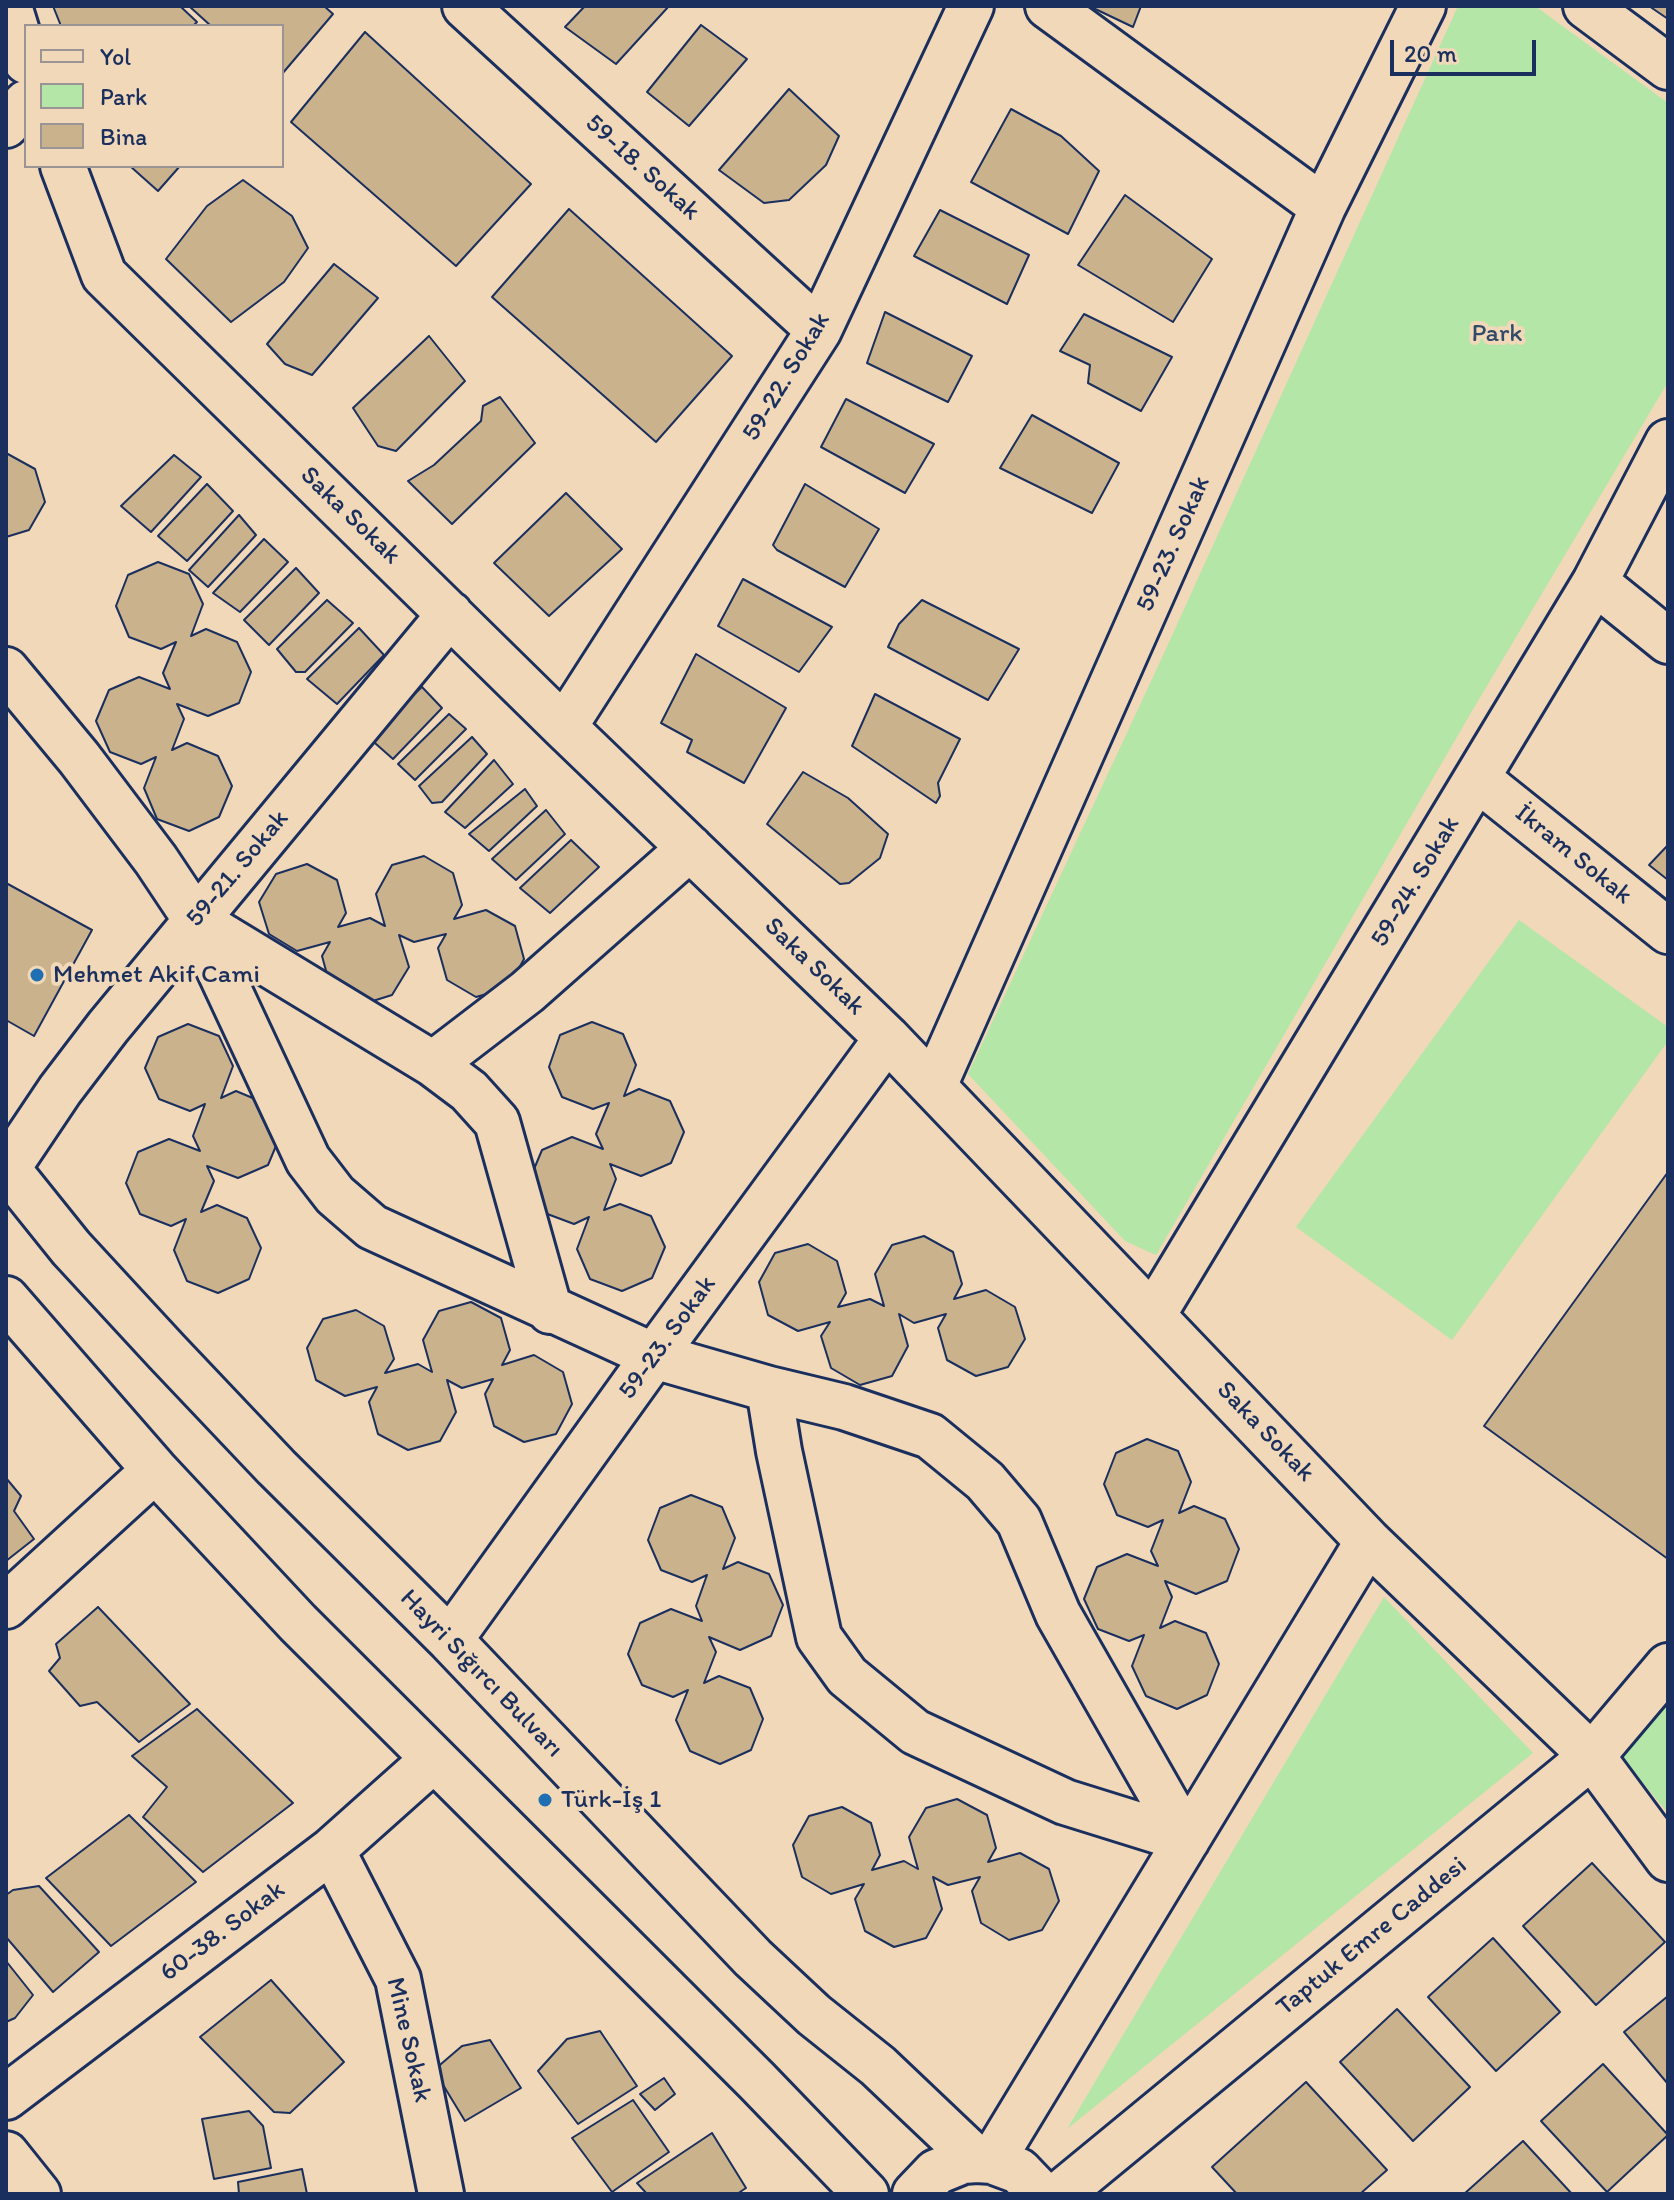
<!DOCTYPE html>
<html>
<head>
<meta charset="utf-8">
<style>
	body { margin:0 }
	#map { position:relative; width:1674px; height:2200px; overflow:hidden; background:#f0d8b8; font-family:Itim,sans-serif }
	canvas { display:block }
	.frame { position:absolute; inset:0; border:8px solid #1b2f5e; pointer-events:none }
	.legend { position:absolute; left:24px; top:24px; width:260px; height:144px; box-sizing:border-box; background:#f0d8b8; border:2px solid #9b9494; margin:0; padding:10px 14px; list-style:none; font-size:24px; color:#1b2f5e }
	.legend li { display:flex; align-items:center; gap:16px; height:40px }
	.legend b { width:40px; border:2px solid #9b9494 }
	.scale { position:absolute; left:1390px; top:40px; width:146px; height:36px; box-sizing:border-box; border:4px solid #1b2f5e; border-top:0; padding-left:10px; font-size:24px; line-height:28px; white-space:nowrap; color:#1b2f5e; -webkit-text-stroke:6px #f0d8b8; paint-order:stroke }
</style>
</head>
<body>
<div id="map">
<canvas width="1674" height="2200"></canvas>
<div class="frame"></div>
<ul class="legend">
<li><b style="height:10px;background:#f0d8b8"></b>Yol</li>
<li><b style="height:22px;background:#b4e6a7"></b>Park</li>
<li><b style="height:22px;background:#cab28c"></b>Bina</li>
</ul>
<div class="scale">20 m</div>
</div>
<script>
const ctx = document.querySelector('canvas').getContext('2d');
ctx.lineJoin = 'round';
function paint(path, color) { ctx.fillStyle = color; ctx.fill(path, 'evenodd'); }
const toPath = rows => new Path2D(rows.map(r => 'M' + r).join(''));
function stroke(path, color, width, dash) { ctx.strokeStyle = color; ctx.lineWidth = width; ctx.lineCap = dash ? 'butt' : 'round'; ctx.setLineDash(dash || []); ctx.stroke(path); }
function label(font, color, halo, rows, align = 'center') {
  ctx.font = font + ' Itim,sans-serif'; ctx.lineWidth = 8; ctx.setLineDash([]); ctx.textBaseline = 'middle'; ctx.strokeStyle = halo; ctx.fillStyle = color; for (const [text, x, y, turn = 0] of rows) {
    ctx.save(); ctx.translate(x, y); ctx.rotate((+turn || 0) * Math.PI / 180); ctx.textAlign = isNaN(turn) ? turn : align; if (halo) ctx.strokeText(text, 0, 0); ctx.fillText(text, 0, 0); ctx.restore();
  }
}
paint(toPath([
	[1458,6,1535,6,1668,103,1668,382,1472,711,1156,1255,1125,1241,968,1074,1160,662],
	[1519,920,1668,1027,1668,1041,1452,1340,1296,1227],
	[1384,1597,1533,1753,1067,2129],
	[1668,1704,1668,1813,1622,1758]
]), '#b4e6a7');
const building = toPath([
	[53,6,180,6,197,22,193,26,61,26,53,6],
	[189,6,324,6,333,14,282,74,282,26,211,26,189,6],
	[585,6,669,6,616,64,565,27,585,6],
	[1089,6,1141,6,1133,27,1089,6],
	[1649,6,1668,6,1668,19,1649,6],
	[701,25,747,59,689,126,647,92,701,25],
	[365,32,531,184,456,266,291,122,365,32],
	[789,89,839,136,826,165,789,200,764,203,719,170,789,89],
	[1011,109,1061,136,1099,171,1068,234,971,182,1011,109],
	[130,166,180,166,158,191,130,166],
	[243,180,292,216,308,248,284,282,231,322,166,259,207,206,243,180],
	[1125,195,1212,259,1173,322,1078,265,1125,195],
	[569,209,732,356,656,442,492,297,569,209],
	[940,210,1029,255,1007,304,914,256,940,210],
	[334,264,378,298,312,375,285,364,267,344,334,264],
	[885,312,972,356,948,402,867,363,885,312],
	[1084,314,1172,357,1141,411,1088,383,1090,365,1060,351,1084,314],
	[429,336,465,381,396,451,378,446,353,408,429,336],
	[500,397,535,443,452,524,408,481,434,465,481,421,483,406,500,397],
	[846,399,934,444,905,493,821,447,846,399],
	[1032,415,1119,463,1092,513,1000,468,1032,415],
	[6,453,35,469,45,502,29,530,6,537,6,453],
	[174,455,201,477,151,532,121,506,174,455],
	[207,484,233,511,187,561,158,536,207,484],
	[805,484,879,529,845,587,777,550,773,545,805,484],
	[566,493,622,549,549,616,494,563,566,493],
	[239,515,256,535,208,587,189,570,239,515],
	[264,539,288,562,240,612,213,593,264,539],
	[158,562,189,574,203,604,191,636,206,629,237,642,251,672,239,703,208,716,177,704,184,719,172,750,187,743,218,756,232,786,219,817,189,831,157,819,144,788,156,757,141,764,110,752,96,721,109,690,139,677,170,689,163,673,176,642,161,649,129,637,116,606,128,575,158,562],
	[296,568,319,593,269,645,244,620,296,568],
	[743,579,832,627,799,672,718,626,743,579],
	[327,600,353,623,305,672,296,672,277,649,327,600],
	[922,600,1019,649,988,700,888,647,899,624,922,600],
	[359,628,384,655,337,704,307,679,359,628],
	[696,654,786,708,744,783,687,752,692,740,661,723,696,654],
	[422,687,442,708,393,759,367,736,422,687],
	[875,694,960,739,938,783,940,796,936,803,852,746,875,694],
	[449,714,466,729,415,780,398,764,449,714],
	[472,737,487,754,442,802,432,803,419,786,472,737],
	[494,760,513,784,465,828,445,812,494,760],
	[803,772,848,798,888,834,880,858,849,883,840,884,767,824,803,772],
	[525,789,537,806,489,851,469,834,525,789],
	[546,810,565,834,516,880,492,859,546,810],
	[571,840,599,867,550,913,520,888,571,840],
	[1668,845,1668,880,1649,865,1668,845],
	[424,856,453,873,462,905,454,919,486,910,515,926,524,959,508,988,476,997,447,980,438,948,446,934,414,942,399,935,409,967,392,995,360,1005,331,989,322,956,330,942,297,951,269,934,259,902,276,874,307,864,337,880,346,913,338,927,370,918,385,926,376,894,392,865,424,856],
	[6,883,92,930,34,1036,6,1020,6,883],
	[592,1022,623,1034,636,1065,624,1096,639,1089,670,1101,684,1132,671,1163,641,1176,610,1164,616,1179,604,1210,620,1204,651,1216,665,1247,652,1278,622,1291,590,1279,577,1249,589,1217,574,1224,542,1212,529,1181,542,1150,572,1137,603,1149,596,1134,609,1103,593,1109,562,1097,549,1067,560,1035,592,1022],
	[188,1024,219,1036,233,1066,221,1098,236,1091,267,1104,281,1134,268,1165,238,1178,207,1166,214,1181,201,1212,217,1205,247,1218,261,1248,249,1279,218,1293,187,1281,174,1250,186,1219,171,1226,140,1214,126,1183,138,1152,169,1139,200,1151,193,1136,205,1104,190,1111,159,1099,145,1068,158,1037,188,1024],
	[1668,1172,1668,1559,1484,1426,1668,1172],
	[924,1236,953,1252,962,1284,954,1299,986,1290,1015,1307,1025,1339,1008,1367,976,1376,947,1360,938,1328,946,1314,914,1323,899,1314,908,1346,892,1376,860,1385,831,1368,821,1336,830,1322,798,1331,768,1315,759,1282,775,1253,808,1244,837,1261,846,1293,838,1307,870,1299,884,1306,875,1274,892,1245,924,1236],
	[471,1302,501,1318,510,1350,502,1365,534,1355,563,1372,572,1404,556,1434,524,1442,494,1426,485,1394,493,1379,462,1388,447,1380,456,1412,440,1441,408,1450,378,1434,369,1402,377,1387,345,1396,316,1380,307,1348,323,1319,356,1310,384,1326,394,1359,385,1373,418,1364,432,1372,423,1340,439,1311,471,1302],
	[1147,1439,1178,1451,1191,1482,1179,1513,1194,1506,1225,1519,1239,1549,1227,1581,1196,1594,1165,1581,1172,1597,1160,1628,1175,1621,1206,1633,1219,1664,1207,1695,1177,1709,1146,1696,1132,1666,1144,1635,1129,1641,1098,1629,1084,1599,1097,1567,1127,1554,1158,1566,1151,1551,1163,1520,1148,1527,1117,1515,1104,1484,1116,1453,1147,1439],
	[6,1478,21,1496,14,1511,34,1539,6,1561,6,1478],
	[691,1495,722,1507,735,1538,723,1569,738,1562,769,1574,783,1605,771,1636,740,1650,709,1637,716,1652,704,1683,719,1676,750,1688,763,1719,751,1750,720,1764,690,1751,676,1720,688,1690,673,1697,642,1685,628,1654,640,1623,671,1609,702,1621,696,1606,707,1575,692,1582,661,1570,648,1540,660,1508,691,1495],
	[98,1607,190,1704,139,1742,97,1702,80,1706,49,1671,60,1658,56,1644,98,1607],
	[197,1709,293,1803,203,1872,143,1817,167,1787,132,1756,197,1709],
	[957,1799,987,1815,996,1848,988,1862,1020,1853,1049,1869,1059,1901,1042,1930,1009,1940,981,1923,972,1891,980,1877,948,1885,933,1877,942,1909,926,1938,894,1947,865,1931,855,1899,864,1884,831,1894,802,1877,793,1845,809,1816,842,1807,871,1823,880,1855,872,1870,904,1861,918,1869,909,1837,926,1808,957,1799],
	[129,1815,196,1882,111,1946,46,1878,129,1815],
	[1592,1863,1665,1942,1596,2005,1523,1926,1592,1863],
	[39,1886,99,1952,53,1992,6,1937,6,1895,13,1890,39,1886],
	[1493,1938,1560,2012,1496,2071,1428,1997,1493,1938],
	[6,1961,33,1995,15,2018,6,2022,6,1961],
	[271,1980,344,2062,290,2113,274,2112,200,2037,271,1980],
	[1668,1996,1668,2084,1624,2032,1668,1996],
	[1397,2009,1470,2087,1413,2141,1340,2062,1397,2009],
	[600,2031,637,2086,578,2124,538,2071,567,2039,600,2031],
	[490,2040,521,2088,465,2121,434,2070,462,2046,490,2040],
	[1603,2064,1668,2135,1607,2192,1541,2121,1603,2064],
	[664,2078,675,2094,655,2110,640,2094,664,2078],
	[1306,2082,1387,2170,1360,2194,1237,2194,1212,2167,1306,2082],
	[633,2100,669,2152,612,2192,572,2138,633,2100],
	[249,2111,263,2126,271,2168,214,2179,202,2119,249,2111],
	[712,2133,746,2188,737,2194,647,2194,637,2183,712,2133],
	[1523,2141,1572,2194,1464,2194,1523,2141],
	[302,2169,307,2194,239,2194,238,2182,302,2169]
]);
paint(building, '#cab28c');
stroke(building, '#1b2f5e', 2);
const minor = toPath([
	[9,6,26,61],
	[465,6,819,330],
	[1048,6,1323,207],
	[1586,6,1668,67],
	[6,125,26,103],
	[63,166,104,275,564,727,887,1038,1368,1541,1592,1756,1668,1859],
	[1595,582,1668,641],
	[6,670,79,758,156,860,196,920,308,1160,335,1195,372,1227,654,1356,769,1389,844,1407,930,1436,985,1481,1019,1521,1058,1614,1187,1840],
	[564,727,819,330,971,6],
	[1478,779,1668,931],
	[196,920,433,1064,469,1091,497,1122,550,1311],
	[433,1064,527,992,690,848],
	[934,1086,1323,207,1423,6],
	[6,1167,71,1248,167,1352,276,1467,450,1640,753,1958,814,2015,878,2066,977,2160],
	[7,1169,60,1090,108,1027,450,614],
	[6,1299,155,1470,298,1623,757,2081,866,2194],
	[1153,1315,1595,582,1668,442],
	[769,1389,779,1451,819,1637,847,1676,915,1732,1065,1802,1187,1840],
	[6,1606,155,1470],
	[450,1640,654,1356,887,1038],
	[332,1850,398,1979,441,2194],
	[6,2097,332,1850,434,1759],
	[6,2154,38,2194],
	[992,2161,1368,1541],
	[915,2194,936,2172,963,2161,977,2160,992,2161,1019,2171,1041,2194],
	[1060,2194,1592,1756,1668,1666]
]);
stroke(minor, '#1b2f5e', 50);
stroke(minor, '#f0d8b8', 44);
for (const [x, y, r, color] of [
	[37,975,8,"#1f6fb2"],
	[545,1800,8,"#1f6fb2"]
]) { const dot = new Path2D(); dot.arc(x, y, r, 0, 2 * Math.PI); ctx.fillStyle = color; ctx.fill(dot); stroke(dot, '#f0d8b8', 3); }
label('26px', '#1b2f5e', '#f0d8b8', [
	["59-18. Sokak",642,168,42],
	["59-22. Sokak",787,377,-59],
	["Saka Sokak",350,516,44],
	["59-23. Sokak",1174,544,-66],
	["İkram Sokak",1573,855,39],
	["59-21. Sokak",238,869,-50],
	["59-24. Sokak",1416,882,-59],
	["Saka Sokak",814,967,44],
	["59-23. Sokak",668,1338,-54],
	["Saka Sokak",1265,1432,46],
	["Hayri Sığırcı Bulvarı",481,1674,46],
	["60-38. Sokak",223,1932,-37],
	["Taptuk Emre Caddesi",1372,1937,-39],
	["Mine Sokak",408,2040,77]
]);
label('26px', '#324a69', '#f0d8b8', [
	["Park",1497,334]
]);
label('26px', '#1b2f5e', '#f0d8b8', [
	["Mehmet Akif Cami",53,975],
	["Türk-İş 1",561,1800]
], 'left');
</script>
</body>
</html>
